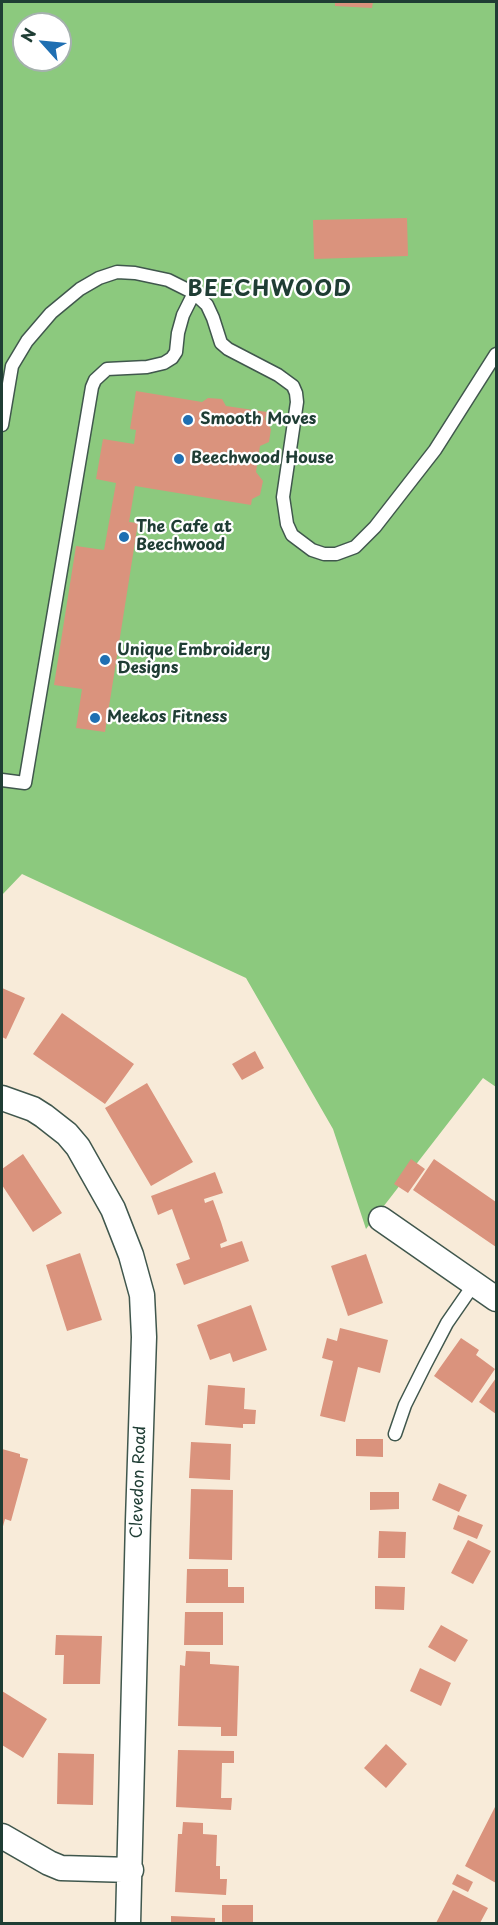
<!DOCTYPE html>
<html>
<head>
<meta charset="utf-8">
<style>
	body { margin:0 }
	#map { position:relative; width:498px; height:1925px; overflow:hidden; background:#f8ebd9; font-family:"Playpen Sans",sans-serif }
	canvas { display:block }
	.frame { position:absolute; inset:0; border:3px solid #1f3d34; pointer-events:none }
	.north { position:absolute; left:12px; top:12px; width:60px; height:60px; box-sizing:border-box; background:#fff; border:2px solid #a5b1ae; border-radius:50%; rotate:297deg; font-size:16px; font-weight:700; line-height:24px; text-align:center; color:#1f3d34 }
	.north::after { content:''; display:block; margin:auto; width:21px; height:27px; background:#1f6fb2; clip-path:polygon(50% 0,100% 100%,50% 72%,0 100%) }
</style>
</head>
<body>
<div id="map">
<canvas width="498" height="1925"></canvas>
<div class="frame"></div>
<div class="north">N</div>
</div>
<script>
const ctx = document.querySelector('canvas').getContext('2d');
ctx.lineJoin = 'round';
function paint(path, color) { ctx.fillStyle = color; ctx.fill(path, 'evenodd'); }
const toPath = rows => new Path2D(rows.map(r => 'M' + r).join(''));
function stroke(path, color, width, dash) { ctx.strokeStyle = color; ctx.lineWidth = width; ctx.lineCap = dash ? 'butt' : 'round'; ctx.setLineDash(dash || []); ctx.stroke(path); }
function label(font, color, halo, rows, align = 'center') {
  ctx.font = font + ' "Playpen Sans",sans-serif'; ctx.lineWidth = 4.5; ctx.setLineDash([]); ctx.textBaseline = 'middle'; ctx.strokeStyle = halo; ctx.fillStyle = color; for (const [text, x, y, turn = 0] of rows) {
    ctx.save(); ctx.translate(x, y); ctx.rotate((+turn || 0) * Math.PI / 180); ctx.textAlign = isNaN(turn) ? turn : align; if (halo) ctx.strokeText(text, 0, 0); ctx.fillText(text, 0, 0); ctx.restore();
  }
}
paint(toPath([
	[2,2,496,2,496,1087,483,1078,366,1229,333,1129,246,978,22,874,2,895],
	[24,24,60,24,60,60,24,60]
]), '#8cc97e');
paint(toPath([
	[335,2,373,2,372,8,335,6],
	[407,218,408,256,314,259,313,220],
	[136,391,202,402,208,398,222,399,226,406,267,412,265,419,271,429,269,442,260,446,256,472,263,481,260,495,252,499,251,505,135,486,129,522,138,523,105,732,76,728,82,689,54,685,76,546,104,550,116,483,96,479,103,439,134,444,136,430,130,429],
	[2,988,25,998,6,1039,2,1037],
	[62,1013,134,1064,105,1104,33,1054],
	[255,1051,264,1068,242,1080,232,1064],
	[147,1083,193,1162,151,1186,105,1108],
	[23,1154,62,1213,33,1232,2,1185,2,1169],
	[411,1159,425,1169,408,1193,394,1184],
	[434,1159,496,1202,496,1247,413,1190],
	[215,1172,223,1193,204,1199,205,1203,213,1200,221,1222,227,1241,220,1244,221,1248,242,1241,249,1261,184,1285,176,1264,190,1259,172,1209,158,1215,151,1196],
	[80,1253,102,1320,67,1331,46,1265],
	[366,1254,383,1303,348,1316,331,1266],
	[251,1305,267,1350,233,1362,230,1353,210,1360,197,1325],
	[340,1328,388,1340,380,1373,358,1367,345,1422,320,1416,333,1361,322,1358,327,1338,337,1341],
	[461,1338,479,1350,476,1355,495,1369,472,1403,434,1376],
	[496,1378,496,1414,479,1402],
	[208,1385,245,1388,244,1409,256,1410,255,1424,243,1424,243,1428,205,1425],
	[356,1439,383,1439,383,1457,356,1456],
	[191,1442,231,1444,230,1480,189,1478],
	[2,1449,20,1454,20,1457,28,1459,11,1521,5,1519,2,1530],
	[439,1483,467,1495,459,1512,432,1500],
	[191,1489,233,1490,232,1560,189,1559],
	[370,1492,399,1492,399,1509,370,1510],
	[458,1515,483,1525,477,1539,453,1529],
	[379,1531,406,1532,405,1558,378,1558],
	[468,1540,491,1551,473,1584,451,1573],
	[187,1569,228,1569,228,1587,244,1587,244,1603,186,1603],
	[375,1586,405,1587,404,1610,375,1609],
	[185,1612,223,1612,223,1645,184,1645],
	[441,1625,468,1640,455,1662,428,1647],
	[56,1635,102,1636,100,1684,63,1684,64,1655,55,1655],
	[186,1651,210,1652,210,1664,239,1666,237,1736,221,1736,221,1727,178,1726,180,1665,185,1666],
	[420,1668,451,1683,441,1706,410,1691],
	[2,1691,47,1719,23,1758,2,1745],
	[386,1744,407,1764,386,1788,364,1768],
	[178,1750,234,1751,234,1763,222,1763,221,1798,232,1798,231,1810,176,1807],
	[58,1753,94,1754,93,1805,57,1804],
	[496,1805,496,1883,465,1866],
	[183,1822,203,1823,203,1834,217,1835,216,1866,220,1866,220,1879,227,1879,226,1895,175,1892,178,1834,182,1834],
	[457,1874,473,1882,468,1892,452,1884],
	[453,1890,488,1908,480,1923,436,1923],
	[222,1905,253,1905,253,1923,222,1923],
	[171,1916,215,1918,215,1923,171,1923]
]), '#da937d');
const service = toPath([
	[2,425,12,366,27,341,51,313,80,289,99,278,117,272,135,273,168,280,194,293,207,305,213,318,221,343,228,349,278,375,293,386,296,393,297,402,283,497,287,524,292,535,312,550,324,554,336,554,355,547,375,527,435,450,496,354],
	[2,780,25,783,92,387,95,380,107,369,147,367,164,363,172,358,176,352,178,333,183,315,194,293],
	[395,1434,405,1405,425,1365,447,1323,474,1284]
]);
const minor = toPath([
	[2,1098,33,1109,44,1116,67,1134,78,1147,113,1209,131,1255,142,1295,144,1337,138,1521,128,1924],
	[381,1219,496,1299],
	[2,1836,49,1863,61,1868,131,1870]
]);
stroke(service, '#40574d', 15);
stroke(minor, '#40574d', 27);
stroke(service, '#fff', 12);
stroke(minor, '#fff', 24);
for (const [x, y, r, color] of [
	[188,420,6,"#1f6fb2"],
	[179,459,6,"#1f6fb2"],
	[124,537,6,"#1f6fb2"],
	[105,660,6,"#1f6fb2"],
	[95,718,6,"#1f6fb2"]
]) { const dot = new Path2D(); dot.arc(x, y, r, 0, 2 * Math.PI); ctx.fillStyle = color; ctx.fill(dot); stroke(dot, '#fff', 2); }
label('bold 16px', '#1f3d34', '#fff', [
	["Smooth Moves",200,420],
	["Beechwood House",191,459],
	["The Cafe at",136,528],
	["Beechwood",136,546],
	["Unique Embroidery",117,651],
	["Designs",117,669],
	["Meekos Fitness",107,718]
], 'left');
label('16px', '#1f3d34', '#fff', [
	["Clevedon Road",139,1482,-88]
]);
ctx.letterSpacing = '1.5px';
label('bold 22px', '#1f3d34', '#fff', [
	["BEECHWOOD",270,290]
]);
ctx.letterSpacing = '0px';
</script>
</body>
</html>
